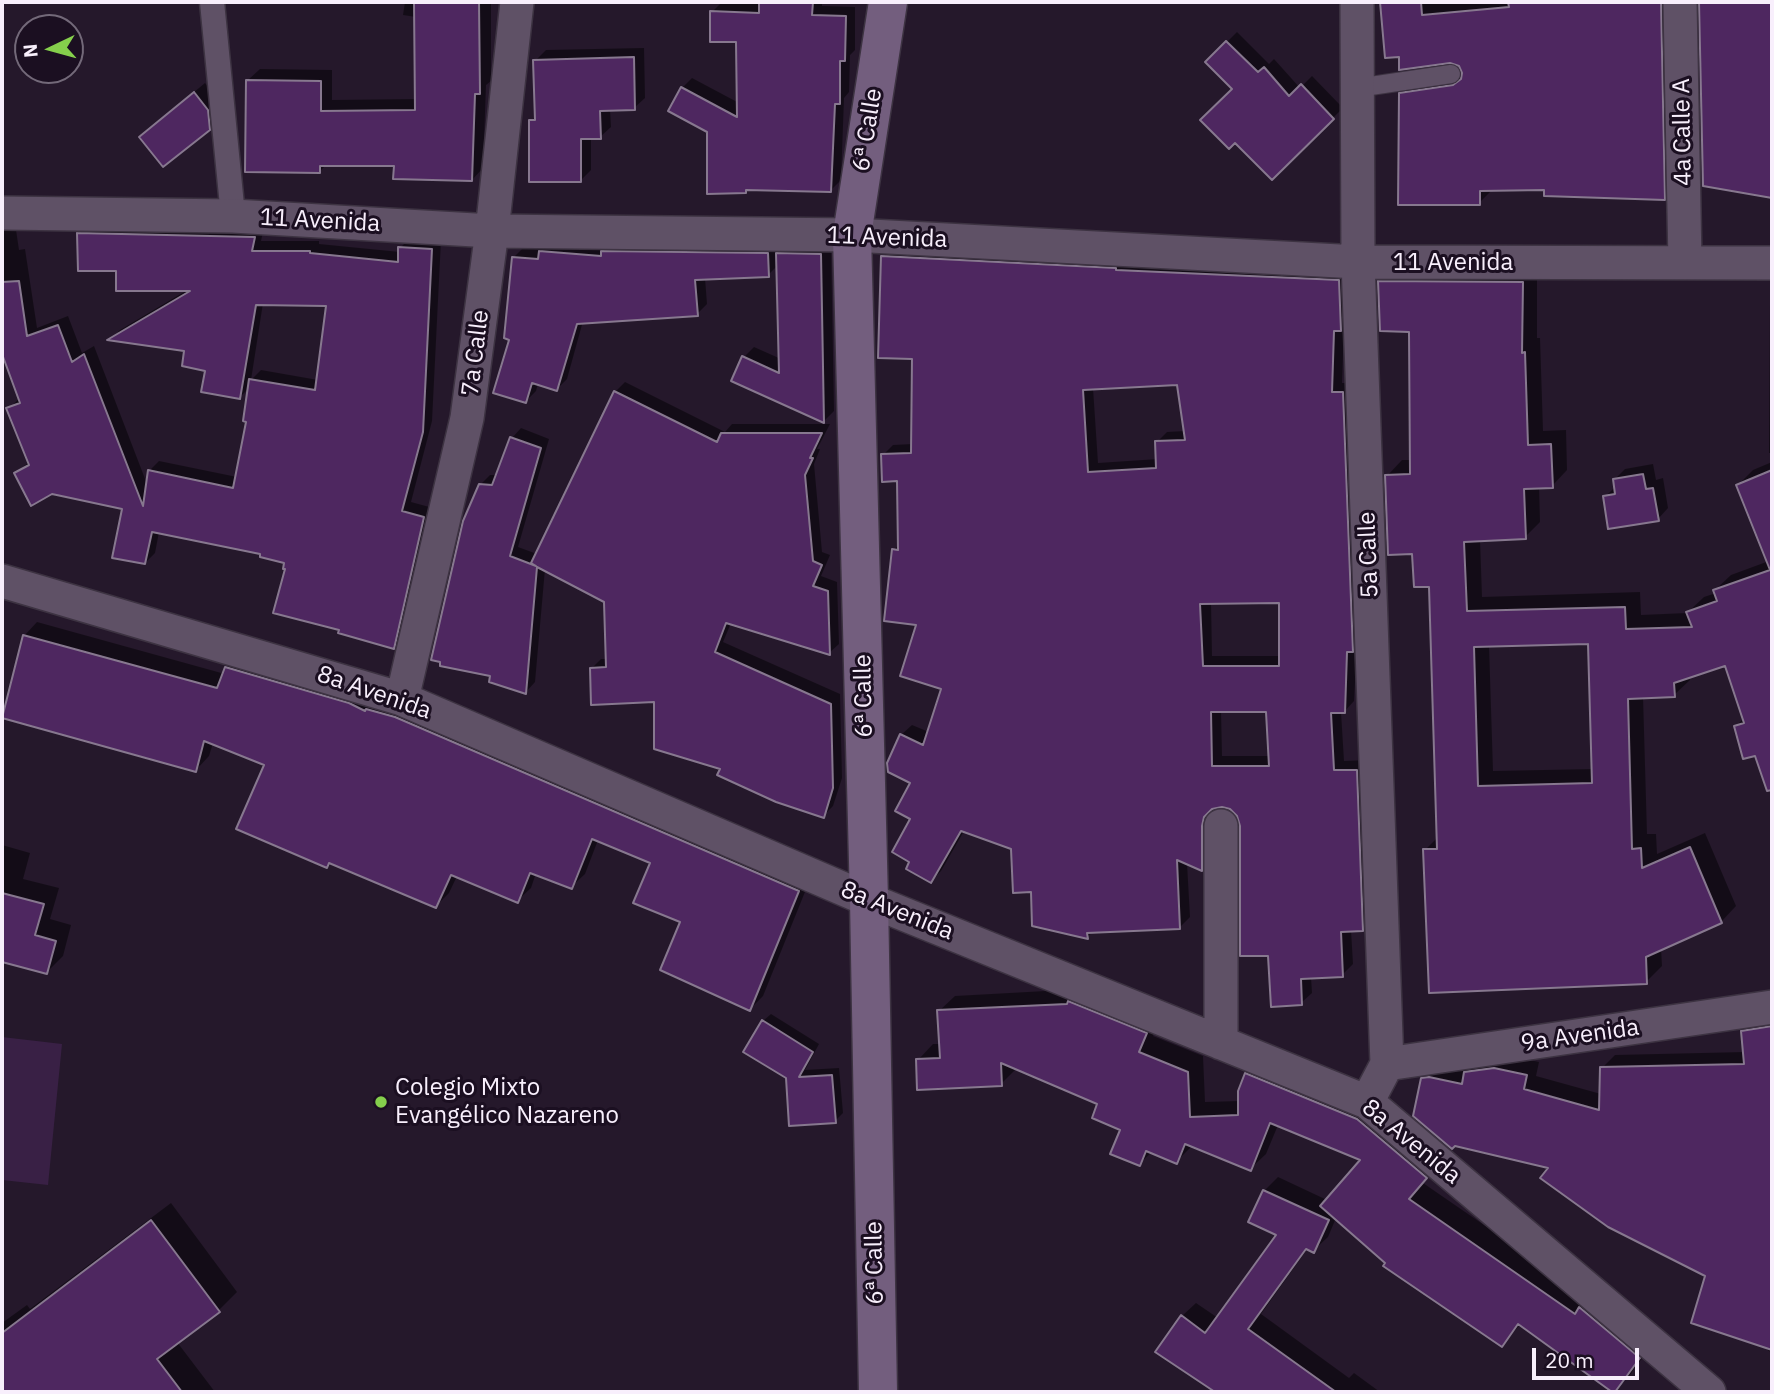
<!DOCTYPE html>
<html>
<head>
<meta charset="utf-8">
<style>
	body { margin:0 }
	#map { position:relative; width:1774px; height:1394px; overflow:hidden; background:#25182b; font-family:"IBM Plex Sans",sans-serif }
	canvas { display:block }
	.frame { position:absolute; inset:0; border:4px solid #f8effc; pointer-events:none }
	.north { position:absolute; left:14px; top:14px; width:70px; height:70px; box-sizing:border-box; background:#1b0f21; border:2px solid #736979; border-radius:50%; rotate:265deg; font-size:19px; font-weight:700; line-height:28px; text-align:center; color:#f8effc }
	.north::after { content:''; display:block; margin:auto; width:24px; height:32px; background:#85cf4c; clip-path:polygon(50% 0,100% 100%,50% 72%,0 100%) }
	.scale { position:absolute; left:1532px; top:1348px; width:107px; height:32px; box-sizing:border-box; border:4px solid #f8effc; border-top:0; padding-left:9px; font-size:21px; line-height:24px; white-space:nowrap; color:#f8effc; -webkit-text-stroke:5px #1b0f21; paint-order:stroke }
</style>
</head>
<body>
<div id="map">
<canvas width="1774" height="1394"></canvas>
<div class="frame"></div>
<div class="north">N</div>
<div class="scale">20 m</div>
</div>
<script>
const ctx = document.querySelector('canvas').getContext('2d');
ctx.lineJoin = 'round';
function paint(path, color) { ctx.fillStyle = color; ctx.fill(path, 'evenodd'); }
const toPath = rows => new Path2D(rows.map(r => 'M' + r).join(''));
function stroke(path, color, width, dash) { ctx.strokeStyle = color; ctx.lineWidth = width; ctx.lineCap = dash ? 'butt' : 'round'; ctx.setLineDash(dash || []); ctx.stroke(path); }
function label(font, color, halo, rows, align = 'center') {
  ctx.font = font + ' "IBM Plex Sans",sans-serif'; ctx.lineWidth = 6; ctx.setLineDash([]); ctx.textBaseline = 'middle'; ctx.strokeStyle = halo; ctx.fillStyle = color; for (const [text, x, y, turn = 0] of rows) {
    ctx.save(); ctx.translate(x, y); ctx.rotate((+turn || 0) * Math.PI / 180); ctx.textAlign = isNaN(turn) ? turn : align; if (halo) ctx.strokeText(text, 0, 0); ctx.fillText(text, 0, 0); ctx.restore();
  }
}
paint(toPath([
	[2,1037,62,1044,48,1185,2,1180]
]), '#392045');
paint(toPath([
	[405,2,491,2,491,81,486,85,483,168,472,180,396,164,326,165,319,172,248,80,260,69,332,70,332,100,417,99,416,17,403,15],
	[722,2,822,2,822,6,855,7,855,50,850,55,849,92,844,98,841,180,831,190,748,189,745,192,682,88,692,78,739,103,738,40,712,12],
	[1382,2,1673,2,1676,186,1664,198,1546,188,1492,190,1479,203,1401,94,1414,81,1464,74,1461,65,1450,61,1400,55,1386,56],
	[1701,2,1772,2,1772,196,1704,184],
	[1237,32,1269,64,1274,59,1300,88,1312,76,1343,108,1272,178,1234,89,1207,62],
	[644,48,645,98,634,108,610,109,611,127,600,137,591,137,591,170,580,181,531,121,537,115,535,61,546,50],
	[205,83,218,99,219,117,208,128,152,127],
	[2,219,15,223,19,250,25,249,37,328,68,316,82,353,94,346,147,484,149,471,159,461,237,477,248,420,250,387,240,397,186,350,111,339,120,330,189,289,117,269,79,234,89,224,264,227,261,241,319,241,319,244,400,252,400,248,410,238,441,240,432,421,411,502,433,508,403,637,393,647,341,629,287,562,262,552,159,532,155,553,145,563,124,508,16,473,30,461,8,409,20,398,2,349],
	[263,303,328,304,318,380,261,370,251,380],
	[550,242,777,244,777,254,787,244,831,245,834,411,824,421,734,380,744,357,754,347,781,359,778,265,768,275,705,278,707,304,697,314,583,321,567,379,557,389,538,383,536,391,526,401,511,338,514,257,524,247,543,249],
	[893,246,1349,271,1351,319,1344,327,1342,383,1353,383,1357,646,1354,701,1344,712,1341,712,1344,761,1367,760,1373,919,1362,930,1351,930,1353,964,1342,975,1311,977,1312,993,1301,1003,1270,954,1242,826,1239,815,1231,807,1222,805,1213,807,1211,859,1201,869,1187,863,1190,917,1180,927,1094,931,1087,937,1032,890,1012,848,964,831,941,871,931,881,912,861,912,782,901,735,912,725,929,732,943,688,894,550,900,543,899,480,883,455,893,445,913,444,913,357,882,257],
	[1179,383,1185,431,1167,432,1157,442,1158,459,1098,463,1093,388],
	[1280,601,1281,656,1212,656,1211,602],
	[1221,710,1267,710,1270,756,1222,756],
	[1395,267,1537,267,1537,338,1540,338,1543,431,1566,430,1567,470,1552,486,1539,486,1540,522,1525,537,1480,539,1482,597,1640,592,1641,615,1687,613,1704,597,1716,593,1715,590,1731,575,1769,561,1738,485,1753,470,1772,462,1772,749,1744,757,1736,726,1744,718,1726,663,1689,676,1690,680,1674,695,1643,696,1647,834,1656,834,1657,854,1705,833,1736,906,1721,922,1661,948,1662,966,1646,982,1425,850,1438,837,1430,585,1414,552,1387,476,1402,460,1411,460,1411,330,1380,282],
	[1590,642,1594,769,1493,771,1489,645],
	[1772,303,1772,453,1769,453,1770,305],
	[625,382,725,432,732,424,830,424,817,449,820,449,814,464,822,552,830,555,821,576,837,582,839,644,829,653,731,623,723,642,840,694,842,778,833,806,823,816,722,768,656,700,592,668,601,659,608,659,606,601,545,569,535,682,526,692,480,485,490,475,497,475,512,438,521,428,549,439,518,547,537,554,615,392],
	[1653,464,1656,480,1663,478,1668,508,1658,519,1605,497,1616,486,1615,479,1625,469],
	[37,622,225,674,227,668,240,654,363,691,811,877,763,996,750,1009,682,921,652,862,598,840,585,874,571,887,536,873,531,888,517,901,457,876,449,893,436,906,331,862,326,866,266,764,213,743,209,756,196,770,2,716,24,636],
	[2,845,30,853,23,879,59,888,50,919,71,925,63,956,47,972,2,960],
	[1082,989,1161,1018,1153,1036,1203,1056,1205,1102,1240,1101,1246,1074,1262,1059,1441,1162,1423,1183,1654,1342,1629,1376,1614,1392,1521,1324,1501,1345,1388,1263,1336,1218,1328,1237,1314,1250,1308,1248,1261,1314,1349,1378,1354,1373,1380,1392,1218,1392,1158,1351,1182,1316,1196,1303,1218,1318,1279,1234,1264,1191,1278,1177,1327,1200,1363,1159,1278,1125,1266,1154,1250,1169,1193,1145,1176,1162,1152,1152,1139,1164,1122,1130,1100,1104,1017,1068,1001,1084,918,1060,933,1044,941,1044,939,1011,955,996],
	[771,1014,819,1044,805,1070,839,1068,843,1113,835,1121,787,1077,763,1021],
	[1772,1016,1772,1353,1759,1344,1708,1275,1423,1079,1436,1066,1443,1065,1469,1070,1479,1059,1508,1055,1539,1062,1536,1076,1601,1094,1602,1068,1615,1055,1745,1052,1743,1032,1756,1018],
	[171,1203,237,1292,218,1311,177,1342,215,1392,2,1392,2,1323,27,1305,30,1309]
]), '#0007');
const building = toPath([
	[414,2,479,2,480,94,475,94,472,181,393,179,394,166,320,166,320,173,245,172,246,80,321,81,321,111,415,110,414,2],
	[759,2,813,2,812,15,846,16,845,61,840,61,840,104,835,104,831,192,746,190,746,193,707,194,707,132,668,111,681,87,737,117,736,42,710,42,710,11,759,13,759,2],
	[1380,2,1421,2,1422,15,1509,7,1508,2,1661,2,1665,200,1544,196,1544,190,1480,191,1480,205,1398,205,1399,93,1453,85,1461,79,1462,73,1459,66,1450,63,1399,70,1399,57,1385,58,1380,2],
	[1699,2,1772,2,1772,198,1703,186,1699,2],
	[1226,41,1258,72,1264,67,1289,96,1301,84,1334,119,1272,180,1235,143,1229,149,1200,120,1232,89,1205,62,1226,41],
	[634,57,635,110,600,111,601,139,581,139,581,182,529,182,529,120,535,120,533,60,634,57],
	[194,92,208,110,210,130,163,167,139,137,194,92],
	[77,233,255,237,252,251,310,251,310,253,398,262,398,247,432,249,423,432,402,511,424,517,394,649,338,633,339,630,273,613,285,569,283,569,284,563,260,557,260,554,152,532,145,564,112,558,122,509,52,494,31,506,14,473,29,465,6,408,20,403,2,354,2,282,19,281,27,336,58,325,72,362,84,354,143,506,148,470,233,488,246,422,243,421,249,379,315,390,326,306,256,305,240,399,201,392,205,371,182,366,184,351,107,340,190,291,116,291,116,271,78,271,77,233],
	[539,251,601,256,601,251,768,253,769,277,695,280,698,316,577,324,557,391,532,383,526,403,493,393,509,340,504,338,512,257,538,259,539,251],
	[776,253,821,254,824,423,731,381,742,356,779,373,776,253],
	[881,256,1116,268,1116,270,1339,280,1341,331,1334,331,1332,392,1343,392,1353,652,1347,652,1345,713,1331,713,1334,770,1357,770,1363,931,1341,932,1343,977,1301,979,1302,1005,1271,1007,1268,956,1240,956,1240,826,1237,816,1230,809,1222,807,1212,809,1204,817,1202,826,1202,871,1177,860,1180,929,1087,933,1088,939,1032,926,1031,892,1013,893,1011,849,961,831,931,883,906,869,909,862,892,852,910,819,895,811,910,783,888,772,887,763,900,734,923,745,941,689,900,676,916,625,884,621,892,549,898,550,897,481,882,482,881,454,911,453,912,359,878,358,881,256],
	[1177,385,1185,440,1155,441,1156,468,1088,472,1083,390,1177,385],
	[1279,603,1279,666,1203,666,1200,604,1279,603],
	[1211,712,1266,712,1269,766,1212,766,1211,712],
	[1378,281,1523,282,1522,353,1525,352,1528,445,1551,444,1553,488,1524,489,1526,539,1464,542,1467,611,1625,607,1626,629,1692,627,1686,612,1717,601,1713,590,1770,570,1736,485,1772,470,1772,790,1767,791,1755,756,1743,759,1734,726,1744,723,1725,666,1674,683,1675,697,1628,699,1632,849,1641,848,1642,868,1690,847,1722,923,1646,957,1647,984,1429,993,1423,849,1437,849,1429,587,1414,587,1412,554,1388,555,1385,475,1410,474,1409,332,1380,331,1378,281],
	[1588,644,1592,783,1478,786,1474,647,1588,644],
	[614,391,717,442,721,433,822,433,810,458,813,458,805,475,813,561,822,565,813,586,828,591,830,655,726,623,715,652,831,704,833,788,824,818,776,802,717,775,720,769,654,749,654,702,591,705,590,668,606,667,604,602,537,567,526,694,489,682,490,676,440,666,440,662,431,660,463,521,479,484,492,485,510,437,541,448,510,556,536,566,531,563,614,391],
	[1643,474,1646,489,1653,488,1659,521,1608,529,1603,496,1615,494,1613,479,1643,474],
	[23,635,217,688,225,667,349,703,365,711,366,709,395,717,799,891,750,1011,660,970,680,922,633,903,650,863,592,839,572,889,530,873,518,903,451,875,436,908,329,863,327,868,236,829,264,765,204,741,196,772,2,718,23,635],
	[2,893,44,904,35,935,56,941,47,974,2,962,2,893],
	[1068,1001,1147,1033,1139,1052,1188,1072,1190,1117,1238,1115,1238,1091,1245,1073,1357,1119,1427,1178,1409,1199,1575,1314,1579,1307,1640,1358,1615,1392,1612,1392,1518,1324,1502,1347,1383,1266,1385,1263,1320,1206,1360,1160,1270,1123,1251,1171,1185,1144,1177,1164,1146,1151,1140,1166,1110,1154,1120,1130,1092,1118,1097,1104,1001,1063,1002,1086,917,1090,916,1059,940,1058,937,1010,1067,1004,1068,1001],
	[762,1020,813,1052,799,1077,832,1075,836,1123,789,1126,786,1078,743,1052,762,1020],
	[1772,1026,1772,1350,1691,1323,1705,1276,1608,1227,1540,1178,1548,1168,1455,1146,1452,1149,1413,1116,1421,1078,1429,1077,1462,1084,1464,1072,1494,1068,1527,1075,1524,1089,1599,1110,1600,1067,1744,1064,1741,1031,1772,1026],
	[1263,1190,1329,1220,1314,1253,1306,1249,1248,1329,1336,1392,1215,1392,1155,1352,1181,1315,1205,1333,1276,1235,1248,1222,1263,1190],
	[151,1220,220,1312,157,1359,182,1392,2,1392,2,1333,151,1220]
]);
paint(building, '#4e2760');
stroke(building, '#87788f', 2);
const service = toPath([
	[1357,88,1451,74]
]);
const pedestrian = toPath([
	[212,2,233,216]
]);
const minor = toPath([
	[1357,2,1358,262,1387,1064,1367,1102],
	[1680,2,1685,263],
	[2,213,233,216,492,231,852,235,1358,262,1772,263],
	[2,581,402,699,869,900,1367,1102,1709,1392],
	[402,699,467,418,492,231,517,2],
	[1221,1043,1221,826],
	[1387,1064,1772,1007]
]);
const secondary = toPath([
	[878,1392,869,900,852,235,888,2]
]);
stroke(service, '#3d3342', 20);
stroke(pedestrian, '#3d3342', 27);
stroke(minor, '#3d3342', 36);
stroke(secondary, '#3d3342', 41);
stroke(service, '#5f5166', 18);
stroke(pedestrian, '#5f5166', 24);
stroke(minor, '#5f5166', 33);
stroke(secondary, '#735e7e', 38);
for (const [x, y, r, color] of [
	[381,1102,7,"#85cf4c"]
]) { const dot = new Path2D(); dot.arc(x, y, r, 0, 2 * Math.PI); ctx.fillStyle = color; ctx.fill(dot); stroke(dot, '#1b0f21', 2.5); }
label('24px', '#f8effc', '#1b0f21', [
	["6ª Calle",868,130,-81],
	["4a Calle A",1683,132,-91],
	["11 Avenida",320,221,3],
	["11 Avenida",887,238,2],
	["11 Avenida",1453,263],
	["7a Calle",476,353,-83],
	["5a Calle",1369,555,-92],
	["8a Avenida",374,693,19],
	["6ª Calle",864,696,-91],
	["8a Avenida",897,911,22],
	["9a Avenida",1580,1036,-8],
	["8a Avenida",1411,1142,39],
	["6ª Calle",875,1263,-91]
]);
label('24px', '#f8effc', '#1b0f21', [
	["Colegio Mixto",395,1088],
	["Evangélico Nazareno",395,1116]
], 'left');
</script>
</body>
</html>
